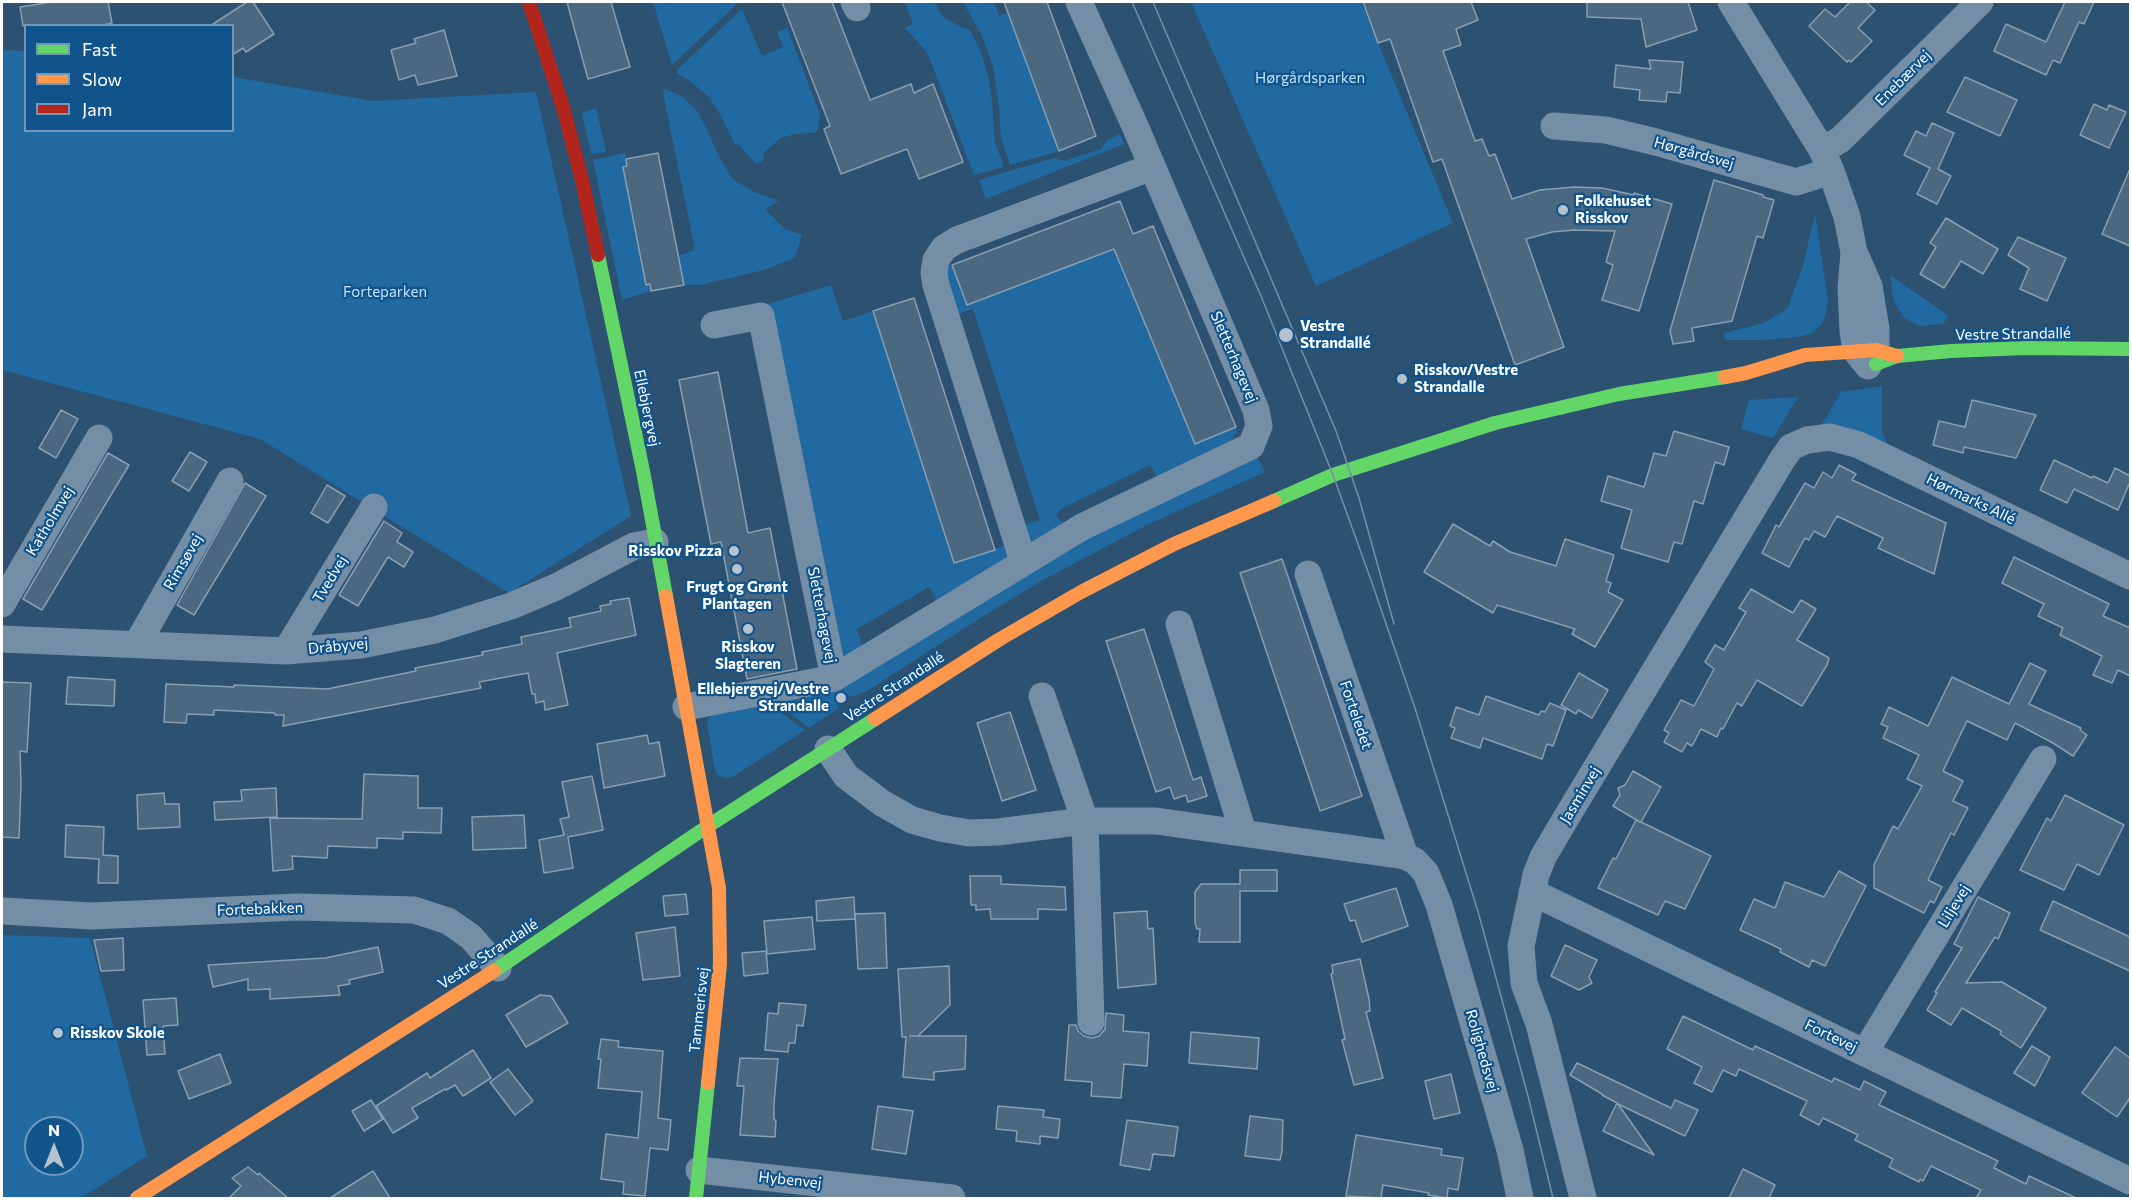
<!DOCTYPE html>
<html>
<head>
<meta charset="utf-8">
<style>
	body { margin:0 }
	#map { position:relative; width:2132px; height:1200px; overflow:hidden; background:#2d5170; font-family:Commissioner,sans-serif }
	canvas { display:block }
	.frame { position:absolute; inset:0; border:3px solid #fff; pointer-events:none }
	.legend { position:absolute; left:24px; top:24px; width:210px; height:108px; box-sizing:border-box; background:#11548c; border:2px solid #7098ba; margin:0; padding:8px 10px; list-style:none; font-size:18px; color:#fff }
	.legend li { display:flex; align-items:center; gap:12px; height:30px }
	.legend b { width:30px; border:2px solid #7098ba }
	.north { position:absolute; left:24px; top:1116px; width:60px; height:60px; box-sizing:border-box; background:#11548c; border:2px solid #7098ba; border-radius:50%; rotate:0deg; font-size:16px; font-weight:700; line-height:24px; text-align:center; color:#fff }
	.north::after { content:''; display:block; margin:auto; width:21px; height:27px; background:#b6c2cd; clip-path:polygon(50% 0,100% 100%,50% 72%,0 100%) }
</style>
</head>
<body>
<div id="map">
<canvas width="2132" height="1200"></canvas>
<div class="frame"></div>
<ul class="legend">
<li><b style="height:8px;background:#63d668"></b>Fast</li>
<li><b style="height:8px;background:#ff974d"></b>Slow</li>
<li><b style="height:8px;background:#b3261e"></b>Jam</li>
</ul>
<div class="north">N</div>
</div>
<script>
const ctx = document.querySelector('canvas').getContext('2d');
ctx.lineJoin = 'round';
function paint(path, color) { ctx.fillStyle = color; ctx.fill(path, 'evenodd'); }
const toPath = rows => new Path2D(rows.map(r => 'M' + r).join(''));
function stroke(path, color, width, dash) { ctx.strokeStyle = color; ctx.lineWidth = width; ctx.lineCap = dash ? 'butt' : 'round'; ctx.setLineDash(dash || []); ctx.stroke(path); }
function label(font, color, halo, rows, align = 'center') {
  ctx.font = font + ' Commissioner,sans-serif'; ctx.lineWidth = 4.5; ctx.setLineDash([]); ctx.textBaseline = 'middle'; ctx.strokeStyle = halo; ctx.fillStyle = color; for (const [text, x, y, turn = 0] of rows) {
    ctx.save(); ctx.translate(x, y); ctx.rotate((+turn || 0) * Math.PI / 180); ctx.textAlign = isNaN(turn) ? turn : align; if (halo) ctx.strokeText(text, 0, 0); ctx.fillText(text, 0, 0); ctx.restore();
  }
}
paint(toPath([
	[653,2,738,2,738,3,672,65],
	[905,2,935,2,940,13,946,19,961,27,970,30,981,52,988,76,992,101,995,142,1004,167,974,175,929,57,925,50,905,28,913,24],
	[963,2,994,2,999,16,1008,13,1059,151,1010,165,1001,137,999,107,993,66,982,36],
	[1191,2,1361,2,1453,223,1316,286],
	[742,9,762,56,783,47,777,32,787,28,820,114,818,130,814,133,795,134,781,138,763,153,764,159,757,165,739,145,735,144,717,109,707,95,686,78,677,74,677,70],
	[2,50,25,51,26,130,232,130,233,77,373,101,536,92,631,516,509,593,260,439,2,370],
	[665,89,683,97,697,111,706,127,719,157,733,179,754,192,777,200,777,202,765,209,785,229,802,235,795,258,764,270,700,285,684,285,678,256,695,250,663,93],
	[596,108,606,152,591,154,582,113],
	[1120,134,1124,144,986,199,979,180,1054,158,1064,161,1101,149,1107,140],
	[625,153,627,166,623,167,625,179,630,179,631,206,636,234,638,245,642,245,647,271,643,272,646,285,650,284,651,291,622,300,593,160],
	[1815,213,1828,300,1826,314,1821,325,1811,334,1797,337,1764,340,1725,340,1724,333,1764,323,1787,309,1803,266],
	[1114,249,1195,444,1236,427,1237,431,1231,441,1157,477,1150,465,1061,509,1056,515,1064,525,1029,543,1025,525,1040,520,973,309,954,315,946,266,952,265,967,305],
	[1890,275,1949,316,1943,324,1919,326,1903,317,1893,299],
	[831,285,843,321,873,311,953,563,1007,545,1008,556,937,600,929,587,857,629,863,649,845,656,840,653,768,304],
	[1882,386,1882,432,1891,451,1823,426,1822,424,1841,392],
	[1798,397,1773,438,1741,429,1749,400],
	[1257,457,1265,472,1147,525,1041,581,985,615,867,691,850,697,846,693,835,701,839,708,809,728,775,701,1100,531],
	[768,703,805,730,731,778,722,777,717,774,714,765,707,723,708,719,712,715],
	[2,935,90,938,147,1156,81,1198,2,1198],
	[36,1128,72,1128,72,1164,36,1164]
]), '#2169a1');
const building = toPath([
	[52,2,108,2,112,23,99,26,23,26,20,7,52,2],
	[247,2,253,2,274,34,246,52,243,48,232,55,232,26,210,26,247,2],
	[567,2,611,2,630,67,588,79,567,2],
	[782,2,832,2,870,100,911,84,914,93,933,84,963,162,919,179,907,149,841,174,824,129,830,126,782,2],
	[1004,2,1047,2,1096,136,1059,151,1004,2],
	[1363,2,1471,2,1478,20,1456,29,1461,45,1443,51,1475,141,1482,139,1489,156,1495,154,1512,199,1540,190,1574,187,1602,188,1634,195,1634,193,1672,204,1639,311,1602,300,1613,265,1606,262,1615,231,1574,230,1552,232,1526,239,1564,347,1515,365,1442,159,1433,162,1390,39,1378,43,1363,2],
	[1587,2,1688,2,1697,30,1646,47,1641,19,1587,17,1587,2],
	[1850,2,1866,2,1875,10,1858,28,1872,41,1851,62,1849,60,1847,62,1809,26,1825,9,1835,17,1850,2],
	[2065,2,2094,2,2084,24,2079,22,2060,63,2053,60,2046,75,1994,51,2006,24,2046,42,2065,2],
	[444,30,457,76,418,85,415,75,399,80,391,50,416,43,414,39,444,30],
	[1649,60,1683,62,1680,93,1667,92,1666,102,1639,100,1640,90,1614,87,1616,65,1651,69,1649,60],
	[1965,77,2017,100,2000,136,1947,112,1965,77],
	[2094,104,2107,110,2109,105,2126,112,2109,148,2080,135,2094,104],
	[1932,123,1954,133,1938,169,1951,176,1937,204,1917,194,1930,168,1904,155,1916,131,1926,136,1932,123],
	[658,153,684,285,651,291,650,284,646,285,623,167,627,166,626,159,658,153],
	[2130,169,2130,246,2102,234,2130,169],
	[1714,180,1763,195,1763,197,1774,200,1763,238,1757,236,1732,321,1692,328,1694,341,1673,344,1670,331,1714,180],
	[1120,201,1133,234,1153,226,1236,427,1195,444,1114,249,967,305,952,265,1120,201],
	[1946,218,1998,249,1983,274,1961,261,1944,288,1920,274,1936,247,1930,243,1946,218],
	[2018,237,2066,258,2047,301,2020,289,2029,268,2008,255,2018,237],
	[914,298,995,550,954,563,873,311,914,298],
	[718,372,748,533,770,528,797,669,747,679,721,542,711,544,679,380,718,372],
	[1972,400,2036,415,2016,458,1964,447,1963,453,1933,445,1939,421,1965,427,1972,400],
	[61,410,78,419,56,458,39,448,61,410],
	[1674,431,1729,447,1724,465,1715,462,1703,504,1694,501,1682,544,1674,542,1668,562,1621,548,1632,510,1601,501,1608,476,1644,487,1654,453,1666,456,1674,431],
	[190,452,207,462,189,491,172,481,190,452],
	[108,453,129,465,42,610,23,599,108,453],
	[2054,460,2092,478,2093,476,2108,483,2115,468,2130,476,2130,482,2118,510,2074,489,2067,503,2040,490,2054,460],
	[1839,465,1856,474,1852,480,1946,523,1934,574,1878,548,1883,538,1837,516,1825,537,1814,531,1809,540,1805,538,1789,567,1762,553,1776,525,1779,527,1805,483,1814,488,1823,472,1832,478,1839,465],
	[245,483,266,496,194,615,177,605,245,483],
	[327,485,345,496,328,523,311,513,327,485],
	[384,521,402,533,397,542,413,552,404,567,388,557,358,606,339,595,384,521],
	[1453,524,1490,546,1493,541,1510,552,1556,566,1565,539,1614,555,1606,581,1611,583,1608,592,1623,600,1595,647,1572,634,1575,629,1497,605,1493,613,1424,572,1453,524],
	[2014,557,2109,604,2103,616,2130,628,2130,676,2118,670,2112,683,2093,675,2102,656,2060,635,2063,628,2038,616,2044,604,2002,583,2014,557],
	[1282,559,1362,796,1320,811,1240,573,1282,559],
	[1751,589,1793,613,1801,600,1816,609,1797,640,1829,658,1827,665,1802,706,1757,680,1742,706,1737,703,1723,729,1721,728,1717,737,1701,729,1692,746,1687,743,1682,752,1664,742,1669,733,1664,730,1681,700,1694,706,1714,669,1705,662,1715,645,1724,650,1746,612,1739,608,1751,589],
	[629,598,636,635,557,653,568,705,545,710,544,701,536,703,535,694,532,694,528,673,479,682,481,688,283,726,284,715,275,715,275,713,214,710,214,715,187,714,186,723,164,722,166,684,234,687,234,685,327,689,416,671,415,668,483,655,482,652,522,644,521,637,571,627,569,618,601,611,600,606,611,604,610,601,629,598],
	[1144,629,1193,780,1201,777,1207,796,1188,802,1186,795,1174,799,1170,787,1156,792,1106,641,1144,629],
	[2030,663,2046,671,2029,704,2081,728,2080,730,2087,735,2073,756,2053,743,2015,723,2007,740,1967,721,1943,771,1963,781,1953,801,1968,808,1954,835,1951,833,1928,880,1942,887,1934,903,1930,901,1924,913,1874,888,1874,865,1893,826,1898,829,1922,786,1907,779,1919,755,1883,738,1888,727,1881,724,1889,707,1928,726,1952,677,2009,704,2030,663],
	[1579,673,1608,690,1592,718,1578,710,1576,714,1561,705,1579,673],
	[68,677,115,680,114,706,66,704,68,677],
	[2,682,31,683,27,752,20,751,21,785,19,838,2,837,2,682],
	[1486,696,1539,715,1541,711,1545,712,1550,703,1566,710,1553,746,1547,744,1542,759,1483,738,1480,748,1451,738,1455,728,1450,726,1456,707,1479,715,1486,696],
	[1010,712,1036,790,1002,801,977,723,1010,712],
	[647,735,649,744,659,742,665,776,604,788,597,744,647,735],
	[1633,771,1661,787,1641,822,1711,856,1685,909,1665,901,1658,915,1598,888,1613,858,1616,859,1636,820,1640,822,1613,806,1620,795,1618,788,1625,785,1633,771],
	[364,774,418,776,418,808,442,808,441,833,403,832,403,839,377,838,377,848,328,846,327,858,292,856,293,869,273,871,270,818,362,819,364,774],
	[592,776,603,830,568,837,573,868,544,873,539,840,564,835,560,819,569,817,562,782,592,776],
	[276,788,277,817,215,820,214,802,242,801,241,790,276,788],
	[164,793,165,804,179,804,180,827,138,829,137,795,164,793],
	[2065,795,2124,825,2099,875,2077,864,2064,890,2020,870,2047,818,2051,821,2065,795],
	[524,815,526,848,473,850,472,817,524,815],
	[66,825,104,827,103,855,118,856,118,883,98,883,99,859,65,857,66,825],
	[1240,870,1277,870,1277,891,1240,891,1240,942,1199,942,1200,929,1197,929,1195,923,1195,892,1201,884,1240,884,1240,870],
	[1839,871,1866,886,1825,966,1812,960,1809,967,1780,952,1781,949,1740,930,1754,899,1775,908,1785,882,1824,897,1839,871],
	[970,876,1001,876,1001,884,1065,887,1066,910,1038,909,1038,919,991,919,990,909,976,910,976,905,971,905,970,876],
	[1396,888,1408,926,1362,942,1355,920,1350,921,1344,904,1396,888],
	[686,894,688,914,665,916,663,896,686,894],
	[854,897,855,919,817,921,816,901,854,897],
	[1978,897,2010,913,1998,939,1995,937,1966,983,2002,982,2046,1008,2021,1048,2000,1034,2001,1031,1962,1008,1951,1025,1927,1010,1937,993,1935,992,1962,948,1954,944,1978,897],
	[2053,901,2130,937,2130,971,2040,930,2053,901],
	[1147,911,1148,929,1153,928,1156,984,1118,988,1114,913,1147,911],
	[885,913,887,968,858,969,855,914,885,913],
	[812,917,815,949,767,954,764,921,812,917],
	[675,927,680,976,643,980,636,933,675,927],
	[123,938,124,970,101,971,94,940,123,938],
	[1565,945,1597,960,1589,977,1592,983,1579,990,1551,976,1565,945],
	[378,947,383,972,349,980,350,984,338,986,340,995,270,999,270,989,248,990,248,979,213,987,208,965,325,958,378,947],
	[766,951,768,973,744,976,742,953,766,951],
	[1360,959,1369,999,1370,1011,1366,1012,1383,1078,1354,1085,1342,1040,1345,1039,1331,974,1333,973,1332,965,1360,959],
	[949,966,950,1005,918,1036,910,1036,966,1036,965,1069,934,1072,934,1080,903,1077,906,1037,902,1037,898,969,949,966],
	[540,995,551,996,568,1023,526,1047,506,1015,540,995],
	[176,998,178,1025,163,1026,165,1054,147,1055,143,1000,176,998],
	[779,1003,806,1005,803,1026,797,1025,795,1043,789,1043,788,1052,765,1050,768,1013,778,1014,779,1003],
	[1106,1013,1124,1015,1123,1031,1149,1033,1147,1066,1124,1064,1121,1098,1091,1096,1092,1082,1065,1080,1069,1025,1076,1025,1078,1031,1084,1036,1092,1038,1099,1036,1105,1029,1106,1013],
	[1683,1016,1753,1050,1755,1046,1832,1082,1834,1078,1860,1090,1864,1081,1886,1092,1879,1105,1998,1161,1994,1168,2026,1184,2029,1176,2076,1198,1976,1198,1981,1190,1931,1166,1923,1181,1920,1179,1919,1182,1889,1167,1893,1159,1855,1140,1858,1135,1823,1118,1819,1125,1800,1115,1807,1101,1739,1069,1736,1076,1723,1070,1712,1092,1694,1083,1702,1067,1667,1049,1683,1016],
	[1191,1032,1259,1038,1257,1069,1189,1063,1191,1032],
	[601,1039,619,1041,618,1047,663,1051,658,1118,671,1120,668,1150,650,1148,645,1196,623,1194,624,1182,601,1179,606,1134,638,1138,642,1092,598,1088,601,1059,598,1059,601,1039],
	[2032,1046,2050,1057,2035,1086,2014,1073,2032,1046],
	[2115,1047,2130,1058,2130,1098,2117,1117,2082,1093,2115,1047],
	[473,1050,491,1078,463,1096,455,1085,446,1090,445,1089,412,1108,418,1118,393,1133,376,1106,427,1073,430,1078,473,1050],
	[220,1054,231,1083,189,1099,178,1071,220,1054],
	[740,1058,778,1059,774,1103,774,1119,776,1121,775,1137,740,1135,744,1086,737,1086,740,1058],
	[1577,1063,1671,1108,1675,1100,1698,1110,1685,1136,1618,1104,1654,1155,1603,1131,1617,1103,1602,1095,1602,1094,1570,1075,1577,1063],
	[508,1069,533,1101,515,1115,490,1082,508,1069],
	[1451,1074,1460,1113,1434,1119,1425,1081,1451,1074],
	[371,1100,383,1119,364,1131,352,1111,371,1100],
	[878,1106,913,1111,906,1154,872,1149,878,1106],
	[998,1106,1044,1110,1043,1117,1060,1119,1058,1138,1040,1136,1040,1144,1016,1141,1017,1131,996,1129,998,1106],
	[1250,1116,1283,1120,1282,1151,1280,1160,1245,1156,1250,1116],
	[1127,1120,1178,1127,1174,1156,1153,1154,1150,1170,1120,1165,1127,1120],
	[1356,1135,1442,1149,1441,1155,1463,1158,1458,1190,1448,1188,1447,1198,1428,1195,1429,1193,1383,1185,1381,1198,1346,1196,1356,1135],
	[248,1167,258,1175,259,1173,288,1198,229,1198,241,1186,232,1178,248,1167],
	[1743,1169,1775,1185,1769,1198,1729,1198,1743,1169],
	[373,1171,390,1198,330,1198,373,1171]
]);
paint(building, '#4a6880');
stroke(building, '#889fb3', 1.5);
stroke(toPath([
	[854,2,857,8],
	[1731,2,1822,150,1831,171,1847,217,1854,252,1869,286,1876,329,1876,350,1868,366,1856,351,1853,331,1851,288,1854,252],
	[1554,126,1606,130,1656,142,1796,182,1831,171],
	[1822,150,1840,140,1980,2],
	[714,325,761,316,834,678],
	[1023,561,936,285,934,273,936,260,944,248,957,240,1152,167],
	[1308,574,1405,856],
	[2,604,99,438],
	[1179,624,1243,832],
	[2,639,286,651,361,645,435,630,511,606,556,587,634,546,655,542],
	[137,644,230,481],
	[286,651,374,507],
	[1042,696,1085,821,1091,1022],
	[686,707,834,678,1082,527,1251,446,1259,426,1256,410,1135,126,1079,2],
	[828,749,846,776,882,803,912,820,940,828,969,833,998,832,1085,821,1156,821,1405,856,1415,861,1426,873,1439,905,1510,1150,1520,1198],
	[1532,892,2130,1181],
	[2,911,92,916,298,907,414,910,448,921,471,937,498,968],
	[1865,1052,2043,759],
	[699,1170,952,1198],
	[1583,1198,1539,1024,1524,983,1521,946,1536,875,1543,857,1566,818,1782,460,1791,447,1807,440,1830,437,1859,445,2130,576]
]), '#748ea5', 27);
stroke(toPath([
	[598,255,643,471,666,596],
	[1876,364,1897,356,1951,351,2026,348,2130,349],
	[1274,501,1333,475,1495,423,1619,394,1725,377],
	[494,971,708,826,875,719],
	[696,1198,708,1083]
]), '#63d668', 14);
stroke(toPath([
	[1725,377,1746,373,1805,355,1876,350,1897,356],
	[666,596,719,888,720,964,708,1083],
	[875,719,1000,639,1081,592,1174,544,1274,501],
	[137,1198,494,971]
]), '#ff974d', 14);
stroke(toPath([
	[529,2,563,107,582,180,598,255]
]), '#b3261e', 14);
stroke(toPath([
	[1132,2,1261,296,1333,475,1371,580,1415,708,1479,915,1528,1096,1553,1198],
	[1153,2,1336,431,1359,498,1394,624]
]), '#778fa3', 1.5);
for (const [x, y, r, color] of [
	[1563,210,6,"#b6c2cd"],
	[1286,335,8,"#b6c2cd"],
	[1402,379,6,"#b6c2cd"],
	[734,551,6,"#b6c2cd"],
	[737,569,6,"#b6c2cd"],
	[748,629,6,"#b6c2cd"],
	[841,698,6,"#b6c2cd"],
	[58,1033,6,"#b6c2cd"]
]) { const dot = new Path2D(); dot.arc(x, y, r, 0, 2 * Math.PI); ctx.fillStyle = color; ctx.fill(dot); stroke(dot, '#11548c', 2); }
label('15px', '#bfe2fd', '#11548c', [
	["Hørgårdsparken",1310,78],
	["Forteparken",385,292]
]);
label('15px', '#fff', '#11548c', [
	["Enebærvej",1903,78,-45],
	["Hørgårdsvej",1694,153,16],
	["Vestre Strandallé",2013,334,-1],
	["Sletterhagevej",1234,357,67],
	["Ellebjergvej",647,408,78],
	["Hørmarks Allé",1971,499,26],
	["Katholmvej",50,521,-59],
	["Rimsøvej",183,562,-60],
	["Tvedvej",330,579,-59],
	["Sletterhagevej",822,615,79],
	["Dråbyvej",338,646,-6],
	["Vestre Strandallé",894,687,-33],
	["Forteledet",1356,715,71],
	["Jasminvej",1580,795,-59],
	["Liljevej",1954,906,-59],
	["Fortebakken",260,909,-2],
	["Vestre Strandallé",488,954,-33],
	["Tammerisvej",699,1010,-84],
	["Fortevej",1831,1036,26],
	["Rolighedsvej",1482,1051,74],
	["Hybenvej",790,1180,6]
]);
label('bold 15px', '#fff', '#11548c', [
	["Folkehuset",1575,201],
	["Risskov",1575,218],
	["Vestre",1300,326],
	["Strandallé",1300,343],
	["Risskov/Vestre",1414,370],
	["Strandalle",1414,387],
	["Risskov Pizza",722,551,"right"],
	["Frugt og Grønt",737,587,"center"],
	["Plantagen",737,604,"center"],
	["Risskov",748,647,"center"],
	["Slagteren",748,664,"center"],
	["Ellebjergvej/Vestre",829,689,"right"],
	["Strandalle",829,706,"right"],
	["Risskov Skole",70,1033]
], 'left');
</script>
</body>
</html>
